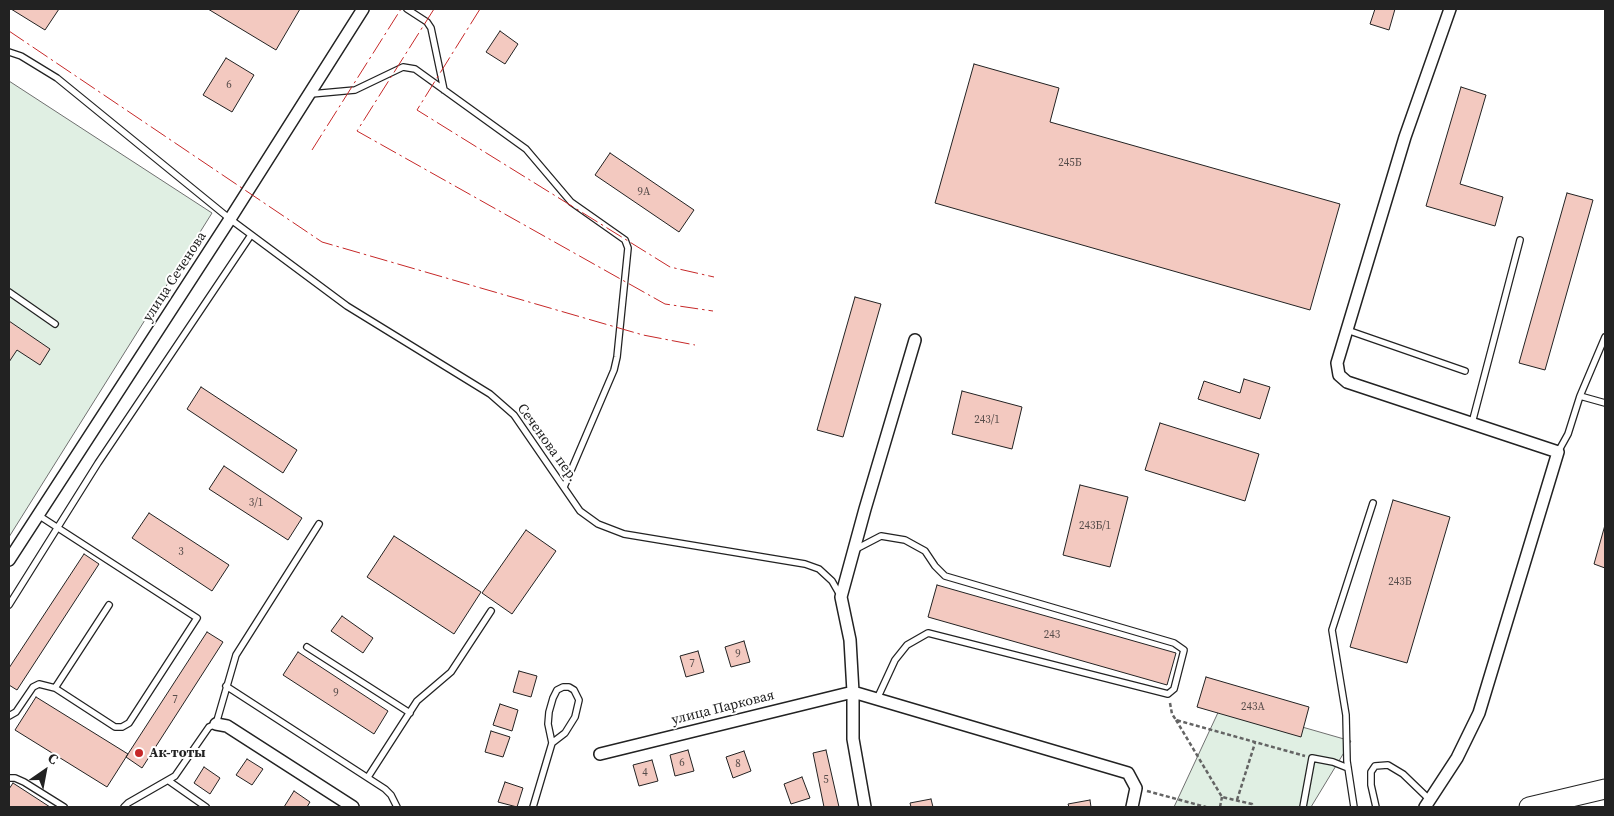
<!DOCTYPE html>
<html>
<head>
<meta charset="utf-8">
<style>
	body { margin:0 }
	#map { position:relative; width:1614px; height:816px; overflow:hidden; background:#fff; font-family:"Source Serif 4",serif }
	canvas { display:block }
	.frame { position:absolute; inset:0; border:10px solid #222; pointer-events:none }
	.north { position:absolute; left:20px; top:746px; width:50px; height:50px; -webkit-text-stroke:4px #fff; paint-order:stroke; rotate:33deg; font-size:14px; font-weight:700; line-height:20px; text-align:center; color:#222 }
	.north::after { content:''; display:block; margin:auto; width:18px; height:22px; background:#222; clip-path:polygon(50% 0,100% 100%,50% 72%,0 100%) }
</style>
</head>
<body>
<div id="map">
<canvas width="1614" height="816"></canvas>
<div class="frame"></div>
<div class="north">С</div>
</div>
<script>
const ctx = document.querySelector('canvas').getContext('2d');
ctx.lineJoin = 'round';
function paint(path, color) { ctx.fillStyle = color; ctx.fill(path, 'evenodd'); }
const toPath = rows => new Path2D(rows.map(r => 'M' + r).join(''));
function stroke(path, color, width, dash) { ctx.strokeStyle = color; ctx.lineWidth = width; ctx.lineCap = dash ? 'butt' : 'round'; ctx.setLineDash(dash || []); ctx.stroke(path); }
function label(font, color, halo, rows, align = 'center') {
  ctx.font = font + ' "Source Serif 4",serif'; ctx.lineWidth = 4; ctx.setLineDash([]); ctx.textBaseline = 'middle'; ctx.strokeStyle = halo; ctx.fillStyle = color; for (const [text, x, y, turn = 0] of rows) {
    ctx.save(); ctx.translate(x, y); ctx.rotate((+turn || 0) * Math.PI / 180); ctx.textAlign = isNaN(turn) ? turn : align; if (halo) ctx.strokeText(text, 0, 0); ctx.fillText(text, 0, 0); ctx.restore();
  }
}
const green = toPath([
	[9,81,212,213,9,537,9,81],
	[1222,704,1351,741,1311,807,1174,807,1222,704]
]);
paint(green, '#e0efe3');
stroke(green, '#6f6f6f', 1);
const building = toPath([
	[11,9,59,9,45,30,11,9],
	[208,9,300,9,276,50,208,9],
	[1375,9,1395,9,1389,30,1370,24,1375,9],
	[500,31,518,44,505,64,486,52,500,31],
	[226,58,254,75,232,112,203,95,226,58],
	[974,64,1059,88,1050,122,1340,204,1310,310,935,203,974,64],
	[1461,87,1486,95,1460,184,1503,197,1495,226,1426,206,1461,87],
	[610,153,694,210,679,232,595,175,610,153],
	[1567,193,1593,200,1545,370,1519,363,1567,193],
	[855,297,881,304,843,437,817,430,855,297],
	[9,321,50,349,40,365,17,350,9,362,9,321],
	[1244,379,1270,387,1260,419,1198,399,1204,381,1240,393,1244,379],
	[201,387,297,450,283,473,187,409,201,387],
	[962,391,1022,407,1012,449,952,434,962,391],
	[1160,423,1259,454,1245,501,1145,470,1160,423],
	[224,466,302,518,288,540,209,489,224,466],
	[1080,485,1128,497,1110,567,1063,555,1080,485],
	[1393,500,1450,517,1407,663,1350,647,1393,500],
	[149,513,229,565,212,591,132,538,149,513],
	[1605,525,1605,568,1594,564,1605,525],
	[526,530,556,551,512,614,482,593,526,530],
	[394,536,481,592,454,634,367,577,394,536],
	[84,554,99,564,17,690,9,685,9,668,84,554],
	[937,585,1176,653,1167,685,928,617,937,585],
	[342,616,373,638,363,653,331,631,342,616],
	[207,632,223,642,142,768,126,757,207,632],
	[744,641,750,662,731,667,725,647,744,641],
	[698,651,704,672,686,677,680,656,698,651],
	[298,652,388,711,374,734,283,675,298,652],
	[519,671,537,676,531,697,513,692,519,671],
	[1206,677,1309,707,1301,737,1197,707,1206,677],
	[36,697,128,754,107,787,15,730,36,697],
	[500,704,518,710,512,731,493,725,500,704],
	[491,731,510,737,503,757,485,752,491,731],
	[688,750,694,771,675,776,670,755,688,750],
	[826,750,839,807,824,807,813,753,826,750],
	[744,751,751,771,733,778,726,757,744,751],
	[247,759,263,769,252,785,236,775,247,759],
	[652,760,658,781,639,786,633,765,652,760],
	[204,767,220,778,210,794,194,783,204,767],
	[802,777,810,798,791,804,784,784,802,777],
	[505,782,523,788,517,807,498,802,505,782],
	[13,783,50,807,9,807,9,789,13,783],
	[294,791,310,802,307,807,284,807,294,791],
	[931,799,933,807,911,807,910,803,931,799],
	[1090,800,1091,807,1069,807,1068,804,1090,800]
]);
paint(building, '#f3c9c0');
stroke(building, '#222', 1);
const service = toPath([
	[407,9,427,22,431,28,444,90],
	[9,52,21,56,57,78,230,219,347,306,490,394,514,415,580,511,598,524,624,534,805,564,819,569,832,581,840,595],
	[311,94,355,90,403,67,415,69,526,149,571,202,625,240,628,248,617,357,614,370,564,487],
	[9,292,55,324],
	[1347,330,1465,371],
	[1580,396,1605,337],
	[1472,423,1520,240],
	[1558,452,1568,434,1580,396,1605,403],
	[856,549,881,536,905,540,925,551,935,566,945,576,1174,643,1184,650,1174,689,1168,694,928,633,907,645,895,660,877,699],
	[9,605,98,463,251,235],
	[307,647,410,713],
	[226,686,385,789,391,795,397,807],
	[55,688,109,605],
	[9,716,16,712,33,687,39,684,55,688,115,727,122,727,129,723,197,618,38,515],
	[368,777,417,701,451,672,491,611],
	[9,778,15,778,24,782,64,807],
	[169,781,206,807],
	[124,807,128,803,175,776,209,727,216,724,236,655,319,524],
	[533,807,552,743,548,724,549,712,553,698,557,690,563,687,569,687,574,690,579,700,575,717,565,733,552,743],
	[1303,807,1312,758,1333,762,1348,768],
	[1354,807,1347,761,1346,715,1332,630,1373,503],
	[1376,807,1371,785,1371,772,1375,766,1388,765,1403,774,1430,800]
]);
const minor = toPath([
	[9,560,230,219,363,9],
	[216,724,227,726,353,807],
	[600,754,853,692,1128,773,1136,788,1132,807],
	[865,807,853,739,853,692,850,640,841,597,865,509,915,340],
	[1425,807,1457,758,1479,713,1558,452,1347,382,1339,375,1337,363,1405,137,1450,9]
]);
const trunk = toPath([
	[1529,807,1605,789]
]);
stroke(service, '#222', 8);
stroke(minor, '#222', 14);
stroke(trunk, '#222', 21);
stroke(toPath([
	[1170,703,1172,714,1176,720,1305,756],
	[1176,720,1222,797,1252,804,1251,807],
	[1147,791,1206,807],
	[1237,800,1255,743],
	[1220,807,1222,797]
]), '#646464', 2.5, [4, 2.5]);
stroke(service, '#fff', 5.5);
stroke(minor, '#fff', 11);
stroke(trunk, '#fff', 19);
stroke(toPath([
	[434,9,357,131,665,304,713,311],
	[480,9,417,110,670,267,714,277],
	[9,31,322,242,643,335,695,345],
	[312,150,401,9]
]), '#c62828', 1, [18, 4, 2.5, 4]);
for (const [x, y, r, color] of [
	[139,753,5,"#c62828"]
]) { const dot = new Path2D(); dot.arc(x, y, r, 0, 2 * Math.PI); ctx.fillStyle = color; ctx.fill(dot); stroke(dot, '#fff', 2); }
label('11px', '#564c4a', null, [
	["6",229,85],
	["245Б",1070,163],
	["9А",644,192],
	["243/1",987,420],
	["3/1",256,503],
	["243Б/1",1095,526],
	["3",181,552],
	["243Б",1400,582],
	["243",1052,635],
	["9",738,654],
	["7",692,664],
	["9",336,693],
	["7",175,700],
	["243А",1253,707],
	["6",682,763],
	["8",738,764],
	["4",645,773],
	["5",826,780]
]);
label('14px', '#222', '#fff', [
	["улица Сеченова",175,277,-57],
	["Сеченова пер.",547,443,54],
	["улица Парковая",723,708,-14]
]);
label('bold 14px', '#222', '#fff', [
	["Ак-тоты",149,753]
], 'left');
</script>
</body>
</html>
